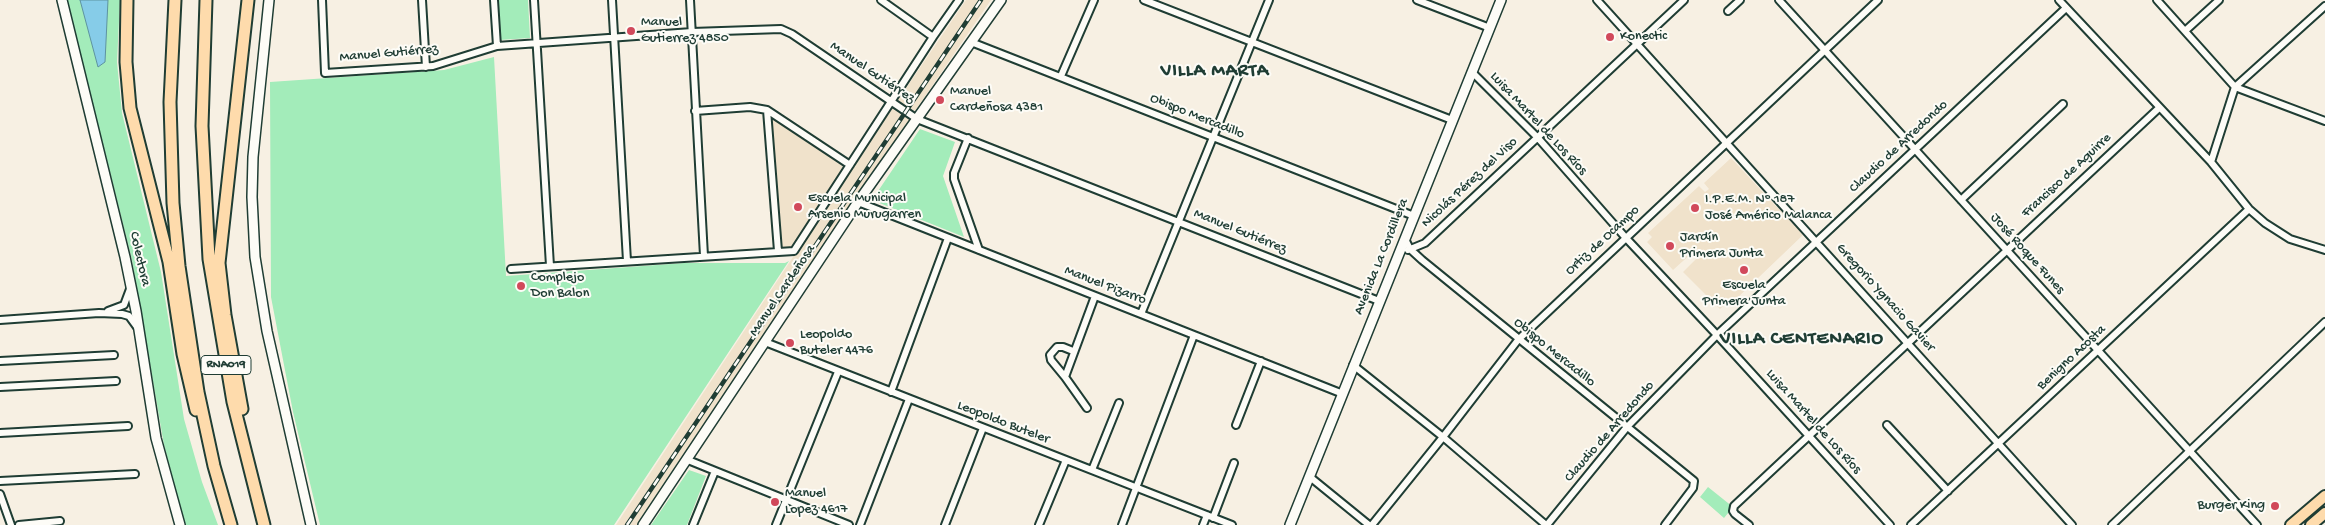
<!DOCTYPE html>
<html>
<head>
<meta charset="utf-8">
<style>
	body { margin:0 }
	canvas { display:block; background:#f7f0e3 }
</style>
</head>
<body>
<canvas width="2325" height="525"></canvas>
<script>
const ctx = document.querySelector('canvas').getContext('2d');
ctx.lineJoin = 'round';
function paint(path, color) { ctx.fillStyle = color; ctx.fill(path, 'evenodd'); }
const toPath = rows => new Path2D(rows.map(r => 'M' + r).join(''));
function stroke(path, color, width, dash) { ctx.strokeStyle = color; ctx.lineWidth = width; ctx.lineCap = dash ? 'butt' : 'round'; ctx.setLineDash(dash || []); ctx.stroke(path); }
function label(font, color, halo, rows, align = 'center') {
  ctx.font = font + ' "Gochi Hand",sans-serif'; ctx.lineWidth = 4; ctx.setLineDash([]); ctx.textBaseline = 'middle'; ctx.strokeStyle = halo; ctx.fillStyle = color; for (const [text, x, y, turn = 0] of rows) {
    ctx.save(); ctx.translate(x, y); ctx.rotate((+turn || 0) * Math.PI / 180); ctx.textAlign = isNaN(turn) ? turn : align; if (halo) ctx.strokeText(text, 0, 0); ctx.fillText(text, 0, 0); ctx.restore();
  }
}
paint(toPath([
	[966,0,991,0,915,111,898,100],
	[892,107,911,118,637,525,616,525],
	[770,115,845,166,791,248,781,249],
	[1731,158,1803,235,1735,300,1732,297,1720,309,1683,272,1697,258,1693,252,1673,270,1647,242,1652,237,1648,233,1699,186,1705,192,1709,189,1704,183]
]), '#f0e2cb');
paint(toPath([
	[67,0,120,0,117,62,122,113,161,272,184,419,202,482,218,525,186,525,182,514,164,445,132,260],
	[497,0,528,0,530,38,499,40],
	[494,57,506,276,684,263,785,263,789,261,614,525,320,525,293,412,271,297,270,82,444,70],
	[920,129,955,142,943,176,964,237,872,200],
	[689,470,706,476,687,525,651,525],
	[1708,487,1733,507,1724,518,1700,497]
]), '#a3ecba');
const water = toPath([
	[80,0,108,0,105,62,98,67,80,0]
]);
paint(water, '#86cce8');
stroke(water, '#5d93a0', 1);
const minor = toPath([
	[322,0,325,73,433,66,497,46,692,32,781,29,792,34,917,119,1379,301],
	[422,0,426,67],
	[494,0,497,46],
	[534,0,550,266],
	[612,0,627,261],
	[690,0,704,256],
	[881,0,933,37],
	[1144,0,1452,120],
	[1417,0,1490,28],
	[1597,0,2072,525],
	[1779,0,2257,525],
	[2059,0,2211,162,2249,209,2265,223,2290,239,2325,250],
	[2157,0,2235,87,2325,121],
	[1728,11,1740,0],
	[2185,31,2219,0],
	[971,42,1414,216],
	[1472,72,1538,138,1625,237,1717,335,1890,525],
	[1061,76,1094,0],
	[767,110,778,251],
	[695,111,750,107,767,110,850,165],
	[968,138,954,173,954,179,979,250],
	[2211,162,2235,87,2325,6],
	[1961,200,2063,104],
	[858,202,1343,394],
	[1405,239,1410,249,1422,260,1694,481,1693,488,1665,525],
	[1408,250,1425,243,1684,0],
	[511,269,794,251,933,37,959,0],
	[108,311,124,305,130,289],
	[1141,314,1269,0],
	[0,320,99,313,122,314,129,316,137,327],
	[765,342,1232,525],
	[0,361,114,355],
	[1353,365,1443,437,1546,525],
	[1065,377,1051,360,1050,355,1057,347,1063,347,1073,351],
	[0,387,116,381],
	[891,392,948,238],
	[1087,408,1065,377,1095,296],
	[1236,425,1261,361],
	[1887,425,1948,491],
	[0,433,128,426],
	[688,460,849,525],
	[1092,470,1119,403],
	[1310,477,1369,525],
	[0,481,135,474],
	[0,494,11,525],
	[1213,518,1234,463],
	[19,525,60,521],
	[693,525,715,471],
	[776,525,838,372],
	[860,525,909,399],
	[945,525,983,428],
	[1039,525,1066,460],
	[1122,525,1194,335],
	[1203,525,1207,515],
	[1372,525,1443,437,1518,340,1878,0],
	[1547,525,1627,427,1717,335,2066,8],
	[1749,525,1735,514,1733,511,1734,506,2159,108],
	[1911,525,2249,209],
	[2112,525,2325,322]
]);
const secondary = toPath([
	[62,0,125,257,136,311,156,438,180,525],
	[269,0,253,157,252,197,255,257,267,331,311,525],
	[643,525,858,202,1001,0],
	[1290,525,1501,0]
]);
const primary = toPath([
	[2291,525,2325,496],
	[2311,525,2325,513]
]);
const motorway = toPath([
	[127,0,126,62,130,108,169,262,183,354,196,410],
	[175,0,170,102,173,203,179,266,198,392,214,466,231,525],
	[206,0,202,126,209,259,233,402,264,525],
	[242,409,225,315,219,263,248,0]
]);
stroke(minor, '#1f3d34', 10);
stroke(secondary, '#1f3d34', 12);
stroke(primary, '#1f3d34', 14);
stroke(motorway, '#1f3d34', 15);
stroke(minor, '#fdfcf7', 6);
stroke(secondary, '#fdfcf7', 9);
stroke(primary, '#fedbac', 10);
stroke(motorway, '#fedbac', 11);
const rail = toPath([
	[627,525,981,0]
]);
stroke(rail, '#1f3d34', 4.5);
stroke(rail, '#fdfcf7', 2.5, [8]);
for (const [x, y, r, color] of [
	[631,31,5,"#d1495b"],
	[1610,37,5,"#d1495b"],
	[940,100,5,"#d1495b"],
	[798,207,5,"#d1495b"],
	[1695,208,5,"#d1495b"],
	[1670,246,5,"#d1495b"],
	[1744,270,5,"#d1495b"],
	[521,286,5,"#d1495b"],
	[790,343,5,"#d1495b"],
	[775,502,5,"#d1495b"],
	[2275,506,5,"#d1495b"]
]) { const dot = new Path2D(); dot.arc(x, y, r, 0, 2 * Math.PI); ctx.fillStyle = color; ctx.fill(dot); stroke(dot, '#fdfcf7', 2); }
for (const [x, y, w] of [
	[226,365,50]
]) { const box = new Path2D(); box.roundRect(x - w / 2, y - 9.5, w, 19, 4); ctx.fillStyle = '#fdfcf7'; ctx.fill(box); stroke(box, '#1f3d34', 1); }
label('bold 12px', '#1f3d34', null, [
	["RNA019",226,365]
]);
label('14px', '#1f3d34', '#fdfcf7', [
	["Manuel",641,23],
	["Gutierrez 4850",641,39],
	["Konectic",1620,37],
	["Manuel",950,92],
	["Cardeñosa 4381",950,108],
	["Escuela Municipal",808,199],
	["Arsenio Murugarren",808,215],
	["I.P.E.M. Nº 187",1705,200],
	["José Américo Malanca",1705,216],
	["Jardín",1680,238],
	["Primera Junta",1680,254],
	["Complejo",531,278],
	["Don Balon",531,294],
	["Escuela",1744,286,"center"],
	["Primera Junta",1744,302,"center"],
	["Leopoldo",800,335],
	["Buteler 4476",800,351],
	["Manuel",785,494],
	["Lopez 4617",785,510],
	["Burger King",2265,506,"right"]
], 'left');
label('14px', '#1f3d34', '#fdfcf7', [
	["Manuel Gutiérrez",389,54,-5],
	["Manuel Gutiérrez",872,73,34],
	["Obispo Mercadillo",1197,117,22],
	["Luisa Martel de Los Ríos",1538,124,47],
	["Claudio de Arredondo",1899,147,-43],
	["Francisco de Aguirre",2067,176,-43],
	["Nicolás Pérez del Viso",1470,183,-43],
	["Manuel Gutiérrez",1240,232,22],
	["Ortiz de Ocampo",1603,241,-43],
	["José Roque Funes",2027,254,48],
	["Avenida La Cordillera",1382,257,-68],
	["Colectora",139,259,77],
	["Manuel Pizarro",1105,286,21],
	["Manuel Cardeñosa",783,291,-56],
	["Gregorio Ygnacio Gavier",1885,298,48],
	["Obispo Mercadillo",1554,353,39],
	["Benigno Acosta",2072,358,-43],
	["Luisa Martel de Los Ríos",1813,422,48],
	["Leopoldo Buteler",1003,423,21],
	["Claudio de Arredondo",1610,432,-49]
]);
ctx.letterSpacing = '1px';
label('bold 19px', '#1f3d34', '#fdfcf7', [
	["VILLA MARTA",1215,72],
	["VILLA CENTENARIO",1802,340]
]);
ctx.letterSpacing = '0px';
</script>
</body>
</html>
